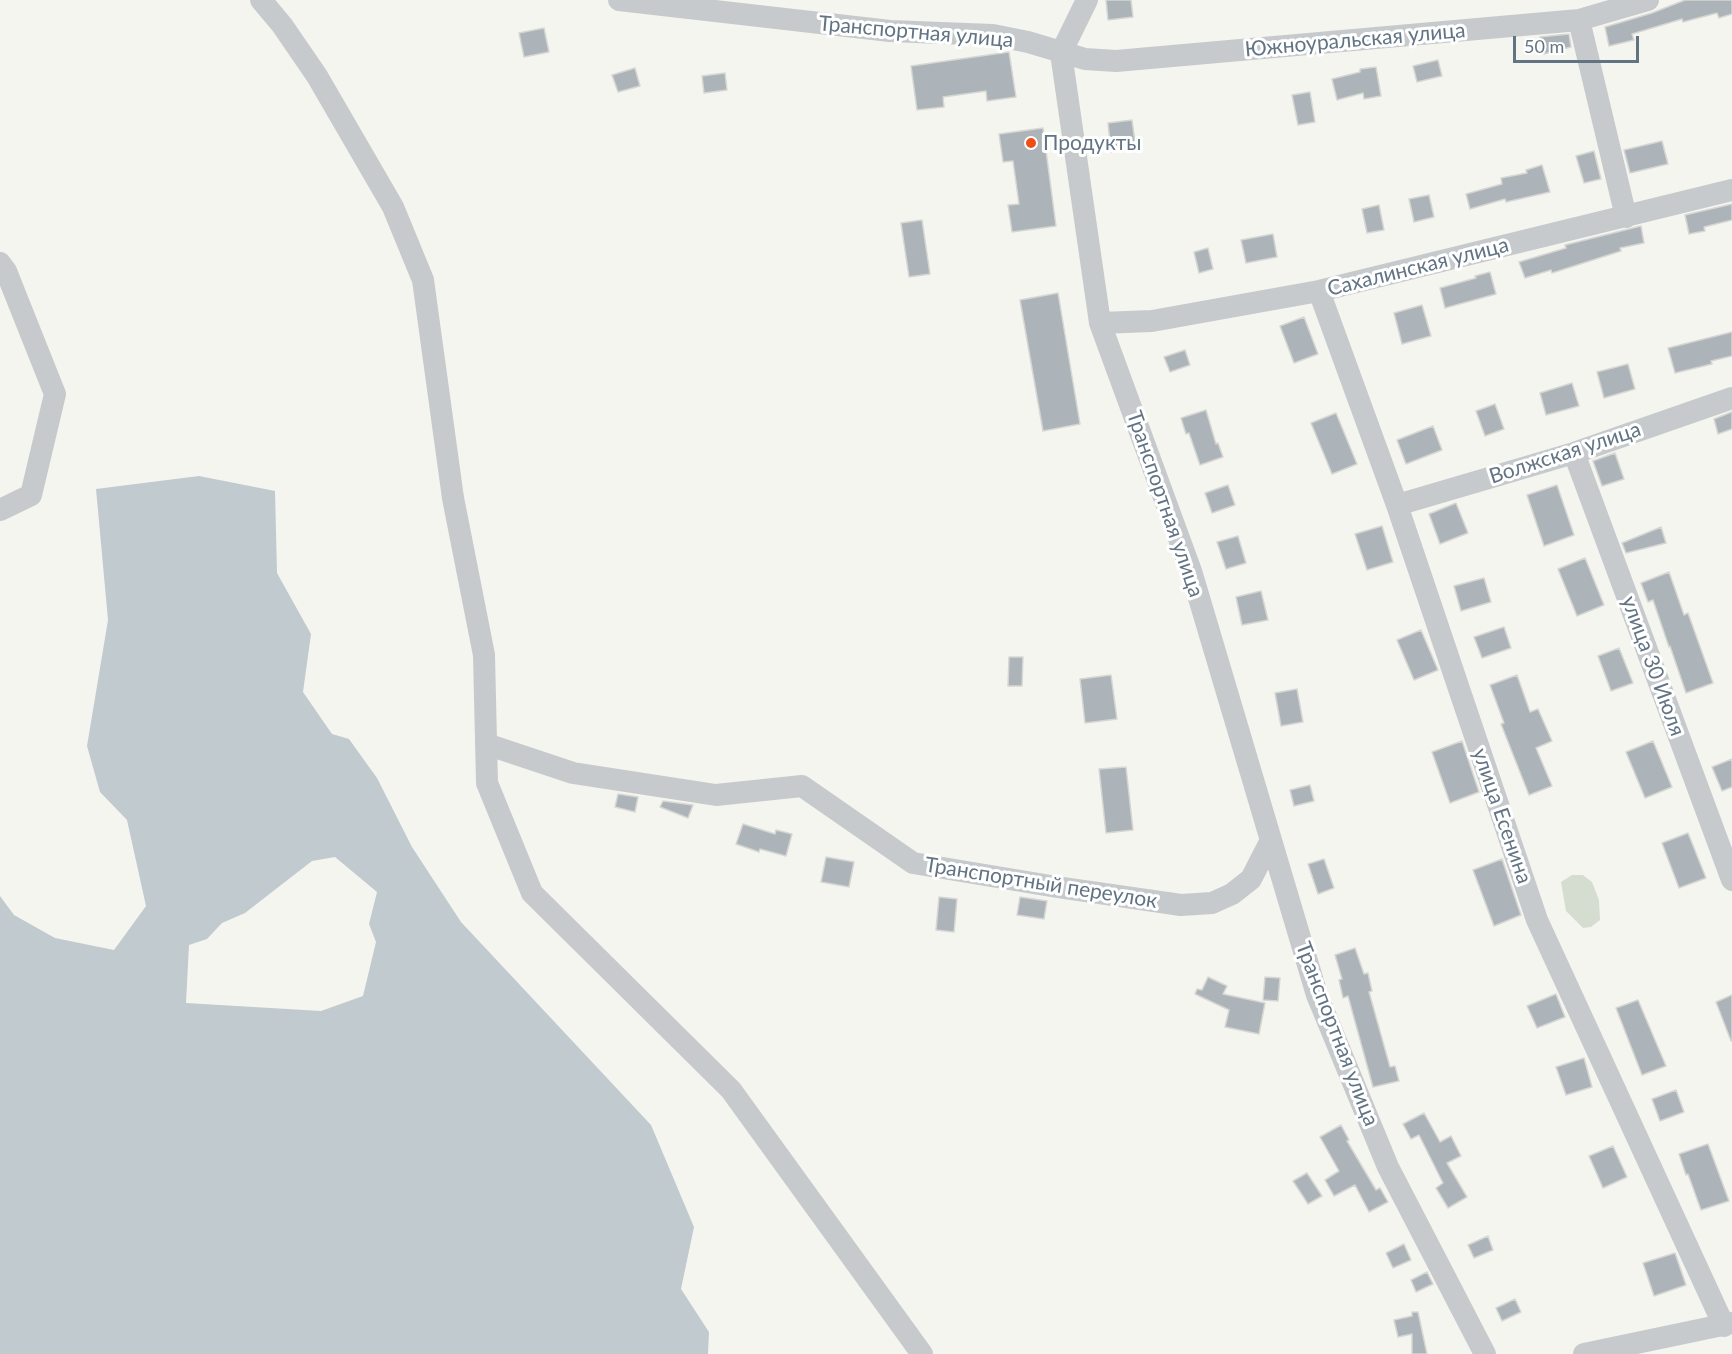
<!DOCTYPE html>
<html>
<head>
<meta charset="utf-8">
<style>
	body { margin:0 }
	#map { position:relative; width:1732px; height:1354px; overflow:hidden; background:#f5f5f0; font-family:Lato,sans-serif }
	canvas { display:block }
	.scale { position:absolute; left:1513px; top:36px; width:126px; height:27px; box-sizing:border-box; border:3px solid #627484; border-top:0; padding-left:8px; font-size:18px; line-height:21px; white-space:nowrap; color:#627484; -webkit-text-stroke:4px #fff; paint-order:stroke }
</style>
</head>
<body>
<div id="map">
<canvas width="1732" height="1354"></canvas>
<div class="scale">50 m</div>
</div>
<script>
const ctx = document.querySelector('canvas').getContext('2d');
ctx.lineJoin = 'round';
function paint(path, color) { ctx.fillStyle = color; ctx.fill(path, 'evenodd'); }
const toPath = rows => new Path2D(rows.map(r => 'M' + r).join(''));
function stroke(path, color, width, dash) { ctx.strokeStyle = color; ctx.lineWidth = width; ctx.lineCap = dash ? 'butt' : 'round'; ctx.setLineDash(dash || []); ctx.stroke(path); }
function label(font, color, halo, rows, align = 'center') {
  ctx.font = font + ' Lato,sans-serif'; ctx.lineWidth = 6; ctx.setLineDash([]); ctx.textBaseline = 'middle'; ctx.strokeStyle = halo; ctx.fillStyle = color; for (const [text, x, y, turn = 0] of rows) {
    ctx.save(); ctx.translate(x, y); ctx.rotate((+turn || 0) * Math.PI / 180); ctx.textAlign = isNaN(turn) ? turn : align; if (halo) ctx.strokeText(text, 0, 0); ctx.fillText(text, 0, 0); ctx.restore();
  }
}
paint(toPath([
	[1572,875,1583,875,1592,882,1599,900,1600,920,1591,927,1583,928,1566,911,1561,882]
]), '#d5ddd1');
paint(toPath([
	[199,476,275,491,277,573,311,634,303,692,332,734,349,739,377,778,412,847,461,922,651,1125,694,1227,681,1289,709,1332,708,1354,0,1354,0,896,14,915,55,938,114,950,146,906,127,820,100,792,87,746,108,620,96,489],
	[335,857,377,892,369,924,376,942,363,996,321,1011,186,1003,189,945,207,939,222,923,245,913,312,861]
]), '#c0cacf');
const building = toPath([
	[1106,0,1131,0,1133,17,1108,20,1106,0],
	[1685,0,1732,0,1732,14,1719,18,1717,13,1683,22,1682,19,1632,34,1634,40,1609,46,1605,27,1652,13,1685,0],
	[544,28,549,52,524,57,519,33,544,28],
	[1569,34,1571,47,1544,54,1540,37,1569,34],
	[1009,52,1016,97,987,101,986,91,943,97,944,107,917,110,911,66,1009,52],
	[1438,60,1442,76,1417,82,1413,66,1438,60],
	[1376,67,1381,96,1364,99,1363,93,1337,100,1332,79,1360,72,1360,69,1376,67],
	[635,68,640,86,618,92,612,75,635,68],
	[725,73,727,90,704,93,702,76,725,73],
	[1310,92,1315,122,1298,125,1292,95,1310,92],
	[1132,120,1136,149,1111,152,1108,123,1132,120],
	[1043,128,1056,226,1012,232,1008,205,1019,204,1013,161,1003,162,999,134,1043,128],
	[1662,141,1668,164,1630,173,1624,150,1662,141],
	[1594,151,1601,179,1584,183,1576,156,1594,151],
	[1542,165,1550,192,1506,202,1505,199,1470,209,1466,194,1502,184,1501,178,1527,173,1526,170,1542,165],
	[1429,195,1434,217,1414,222,1409,199,1429,195],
	[1732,204,1732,220,1704,227,1705,231,1689,234,1685,215,1732,204],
	[1379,205,1384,230,1367,233,1362,209,1379,205],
	[922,220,930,274,909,277,901,223,922,220],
	[1641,226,1644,243,1620,248,1621,251,1552,273,1551,270,1525,278,1519,262,1566,248,1565,245,1641,226],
	[1273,234,1277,257,1246,263,1241,240,1273,234],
	[1208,248,1213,269,1199,273,1194,252,1208,248],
	[1490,272,1496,294,1445,308,1440,288,1476,278,1475,276,1490,272],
	[1058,293,1080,424,1043,431,1020,300,1058,293],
	[1422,305,1431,336,1402,344,1394,313,1422,305],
	[1304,317,1318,354,1294,363,1280,326,1304,317],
	[1732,332,1732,356,1711,361,1712,364,1675,373,1668,348,1732,332],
	[1185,350,1190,365,1170,372,1164,357,1185,350],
	[1628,364,1635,389,1604,398,1597,372,1628,364],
	[1572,383,1579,406,1546,415,1540,393,1572,383],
	[1495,404,1504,429,1485,436,1476,411,1495,404],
	[1206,410,1216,444,1218,443,1223,457,1200,465,1189,433,1186,434,1181,418,1206,410],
	[1732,412,1732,429,1718,434,1714,419,1732,412],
	[1336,413,1357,464,1332,474,1311,423,1336,413],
	[1433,426,1442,450,1406,464,1397,440,1433,426],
	[1615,453,1624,479,1602,486,1593,461,1615,453],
	[1228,485,1235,505,1212,513,1205,493,1228,485],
	[1557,485,1574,535,1544,546,1527,495,1557,485],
	[1456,503,1468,533,1440,544,1429,514,1456,503],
	[1382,526,1393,562,1367,570,1355,534,1382,526],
	[1661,527,1666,543,1626,553,1622,543,1661,527],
	[1238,536,1246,563,1226,569,1217,542,1238,536],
	[1585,558,1604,605,1577,616,1558,569,1585,558],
	[1669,572,1684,615,1688,613,1713,683,1686,693,1670,646,1669,647,1653,600,1648,602,1641,583,1669,572],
	[1484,578,1491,602,1461,611,1454,586,1484,578],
	[1261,591,1268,620,1242,625,1236,597,1261,591],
	[1504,627,1511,648,1482,658,1474,637,1504,627],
	[1421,630,1438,670,1414,680,1397,640,1421,630],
	[1619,648,1633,683,1611,691,1598,656,1619,648],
	[1009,657,1023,657,1022,686,1008,686,1009,657],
	[1111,675,1117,719,1085,723,1080,679,1111,675],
	[1517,675,1530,712,1538,709,1552,741,1536,748,1552,786,1529,795,1501,724,1504,723,1490,685,1517,675],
	[1297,689,1303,722,1281,726,1275,693,1297,689],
	[1462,741,1479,792,1450,803,1432,752,1462,741],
	[1653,741,1672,787,1645,798,1626,752,1653,741],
	[1732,759,1732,787,1722,791,1712,767,1732,759],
	[1126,767,1133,830,1106,833,1099,769,1126,767],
	[1310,785,1314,801,1294,806,1290,790,1310,785],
	[618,794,638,797,635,812,615,807,618,794],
	[663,801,693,805,688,818,660,807,663,801],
	[743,824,775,834,776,830,792,834,786,856,760,849,759,852,736,844,743,824],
	[1688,833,1706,878,1679,888,1662,843,1688,833],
	[826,857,854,862,849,887,821,882,826,857],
	[1324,859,1334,888,1318,894,1308,864,1324,859],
	[1502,859,1521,915,1494,926,1473,870,1502,859],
	[939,897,957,899,954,932,936,930,939,897],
	[1020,897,1047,901,1044,919,1017,915,1020,897],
	[1355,948,1364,974,1368,973,1372,991,1369,992,1390,1067,1395,1066,1399,1081,1373,1087,1348,996,1343,998,1339,980,1342,979,1335,955,1355,948],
	[1208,977,1227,986,1223,994,1265,1003,1259,1034,1225,1027,1229,1010,1195,994,1197,989,1202,990,1208,977],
	[1265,977,1280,978,1278,1001,1263,1000,1265,977],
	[1556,994,1565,1017,1537,1028,1527,1006,1556,994],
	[1732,995,1732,1041,1731,1041,1716,1002,1732,995],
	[1638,1000,1666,1066,1642,1075,1616,1008,1638,1000],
	[1584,1058,1592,1087,1566,1095,1556,1067,1584,1058],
	[1676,1090,1684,1112,1660,1121,1652,1099,1676,1090],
	[1424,1113,1440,1142,1451,1136,1461,1156,1447,1163,1467,1197,1448,1208,1436,1188,1443,1183,1419,1135,1411,1139,1403,1124,1424,1113],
	[1341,1125,1349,1140,1347,1141,1376,1190,1380,1188,1388,1202,1369,1212,1355,1185,1334,1196,1325,1180,1339,1171,1320,1137,1341,1125],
	[1708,1144,1729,1201,1701,1210,1688,1174,1686,1175,1679,1154,1708,1144],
	[1613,1146,1627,1177,1603,1188,1589,1156,1613,1146],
	[1307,1173,1322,1196,1308,1204,1293,1181,1307,1173],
	[1488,1236,1493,1250,1474,1258,1468,1245,1488,1236],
	[1404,1244,1411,1260,1393,1268,1386,1253,1404,1244],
	[1675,1253,1686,1285,1654,1296,1643,1263,1675,1253],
	[1427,1272,1433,1284,1416,1292,1411,1280,1427,1272],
	[1515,1299,1521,1312,1502,1321,1496,1308,1515,1299],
	[1412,1312,1418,1312,1427,1354,1412,1354,1412,1334,1398,1337,1394,1320,1412,1316,1412,1312]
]);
paint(building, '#acb4b9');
stroke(building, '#d6d6d3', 1.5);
stroke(toPath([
	[261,0,282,25,317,76,393,207,423,280,453,498,484,655,487,783,532,893,731,1090,922,1354],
	[619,0,890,31,993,35,1028,42,1085,59,1116,61,1579,20,1648,0],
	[1579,20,1626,217],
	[1061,53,1100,323,1191,571,1317,995,1388,1167,1485,1354],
	[1061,53,1087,0],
	[0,263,6,271,55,394,31,495,0,510],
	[1319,291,1397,505,1537,920,1724,1326],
	[1100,323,1152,321,1319,291,1732,190],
	[1574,453,1732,880],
	[1397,505,1574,453,1732,398],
	[486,744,573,773,716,795,802,786,913,863,1057,887,1181,905,1212,903,1232,894,1251,879,1271,840],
	[1584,1354,1732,1323]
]), '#c7cacd', 22);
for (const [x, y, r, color] of [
	[1031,143,6,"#ef4e17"]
]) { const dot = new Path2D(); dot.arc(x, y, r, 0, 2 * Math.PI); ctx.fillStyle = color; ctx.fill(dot); stroke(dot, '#fff', 2); }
label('21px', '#627484', '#fff', [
	["Транспортная улица",916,32,5],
	["Южноуральская улица",1355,40,-5],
	["Сахалинская улица",1418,267,-14],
	["Волжская улица",1565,453,-18],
	["Транспортная улица",1165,504,71],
	["улица 30 Июля",1653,666,70],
	["улица Есенина",1502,816,71],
	["Транспортный переулок",1041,883,9],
	["Транспортная улица",1337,1034,69]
]);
label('21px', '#627484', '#fff', [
	["Продукты",1043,143]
], 'left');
</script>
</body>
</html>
